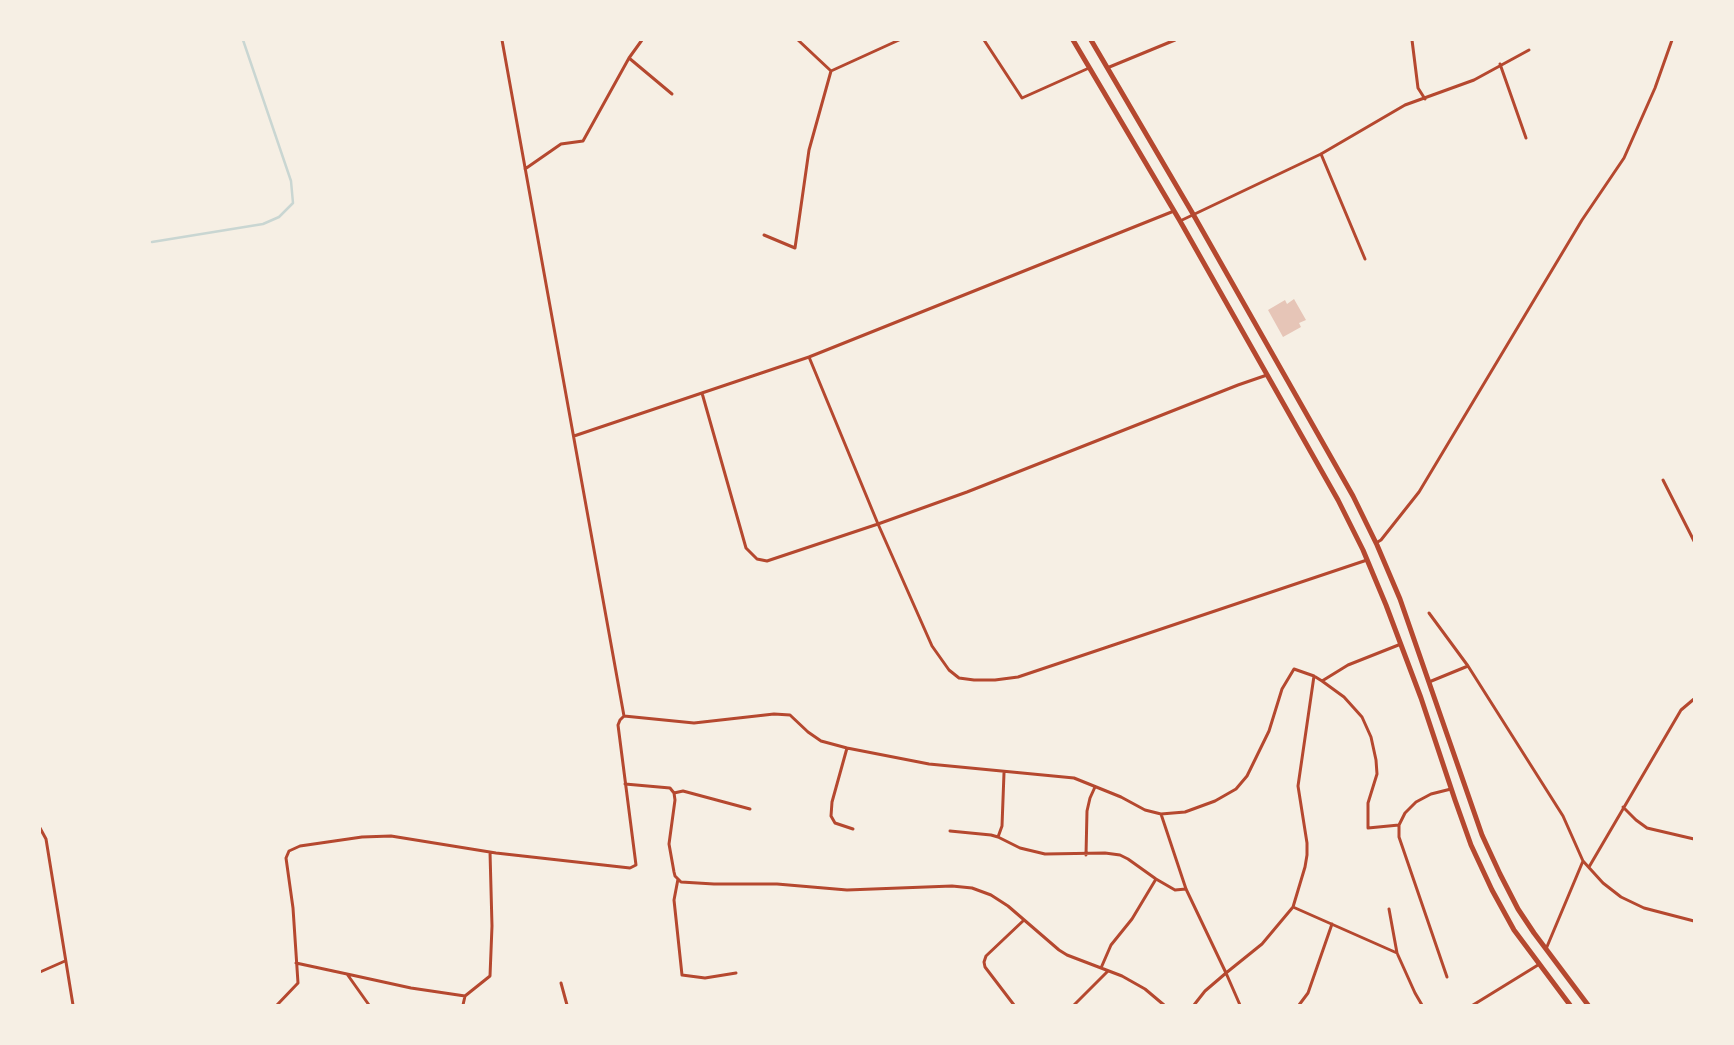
<!DOCTYPE html>
<html>
<head>
<meta charset="utf-8">
<style>
	body { margin:0 }
	#map { position:relative; width:1734px; height:1045px; overflow:hidden; background:#f6efe4; font-family:Karla,sans-serif }
	canvas { display:block }
	.frame { position:absolute; inset:0; border:41px solid #f6efe4; pointer-events:none }
</style>
</head>
<body>
<div id="map">
<canvas width="1734" height="1045"></canvas>
<div class="frame"></div>
</div>
<script>
const ctx = document.querySelector('canvas').getContext('2d');
ctx.lineJoin = 'round';
const toPath = rows => new Path2D(rows.map(r => 'M' + r).join(''));
function stroke(path, color, width, dash) { ctx.strokeStyle = color; ctx.lineWidth = width; ctx.lineCap = dash ? 'butt' : 'round'; ctx.setLineDash(dash || []); ctx.stroke(path); }
function paint(path, color) { ctx.fillStyle = color; ctx.fill(path, 'evenodd'); }
stroke(toPath([
	[152,242,263,224,279,217,293,203,291,181,243,40]
]), '#c9d6d2', 2.5);
paint(toPath([
	[1294,299,1306,320,1299,323,1301,327,1283,337,1268,310,1285,300,1287,304]
]), '#e6c5b7');
stroke(toPath([
	[502,40,624,716],
	[798,40,831,71],
	[984,40,1022,98,1089,68],
	[1412,40,1418,88,1425,99],
	[629,58,672,94],
	[1500,64,1526,138],
	[1107,68,1175,40],
	[1321,154,1365,259],
	[525,169,561,144,583,141,629,58,642,40],
	[1180,221,1321,154,1405,105,1474,80,1529,50],
	[764,235,795,248,809,150,831,71,899,40],
	[809,357,878,524,932,646,949,670,959,678,974,680,995,680,1018,677,1367,560],
	[702,393,746,548,757,559,767,561,878,524,967,492,1238,385,1267,375],
	[574,436,809,357,1174,211],
	[1663,480,1694,541],
	[1376,543,1381,540,1419,492,1582,220,1624,158,1655,88,1672,40],
	[1429,613,1468,666],
	[1322,681,1348,665,1401,644],
	[1429,682,1468,666,1563,816,1583,861,1603,883,1621,897,1644,908,1694,921],
	[847,748,832,802,831,816,835,823,853,829],
	[625,784,670,788,674,793,675,800,669,844,674,872,675,876,681,882,714,884,777,884,847,890,952,886,972,888,991,895,1008,906,1059,950,1067,955,1122,976,1145,989,1164,1005],
	[674,793,683,791,750,809],
	[1623,807,1636,820,1647,828,1694,839],
	[1161,814,1186,889,1226,973,1262,944,1293,907,1397,953,1415,993,1422,1005],
	[40,828,46,839,73,1005],
	[950,831,991,835,998,837,1020,848,1045,854,1105,853,1120,855,1128,859,1156,879,1175,890,1186,889],
	[998,837,1002,826,1004,773],
	[1086,855,1087,811,1090,798,1095,787],
	[1589,867,1681,710,1694,699],
	[678,879,674,900,682,975,705,978,736,973],
	[1293,907,1305,867,1307,855,1307,843,1298,786,1314,676],
	[1389,909,1397,953],
	[1546,949,1583,861],
	[296,963,347,974,369,1005],
	[1101,968,1111,945,1132,919,1156,879],
	[40,972,65,961],
	[347,974,411,988,465,996,463,1005],
	[1447,977,1399,837,1399,825,1405,813,1416,802,1431,794,1451,789],
	[561,983,567,1005],
	[465,996,490,976,492,926,490,852],
	[277,1005,298,983,293,908,286,858,289,851,300,846,362,837,391,836,496,853,630,868,636,865,618,725,620,720,624,716,694,723,774,714,790,715,808,732,821,741,847,748,929,764,1074,778,1121,797,1145,810,1161,814,1185,812,1215,801,1236,789,1247,776,1269,731,1282,689,1294,669,1314,676,1322,681,1344,697,1362,717,1371,737,1376,760,1377,774,1368,803,1368,828,1399,825],
	[1014,1005,985,967,984,962,986,956,1024,920],
	[1074,1005,1108,971],
	[1194,1005,1205,991,1226,973,1240,1005],
	[1299,1005,1308,993,1332,924],
	[1473,1005,1538,965]
]), '#b5482f', 3);
stroke(toPath([
	[1073,40,1180,221,1338,500,1363,550,1386,605,1421,698,1455,800,1471,845,1492,890,1514,930,1570,1005],
	[1091,40,1193,214,1353,496,1377,545,1400,599,1482,835,1500,874,1518,909,1534,933,1588,1005]
]), '#b5482f', 5);
</script>
</body>
</html>
